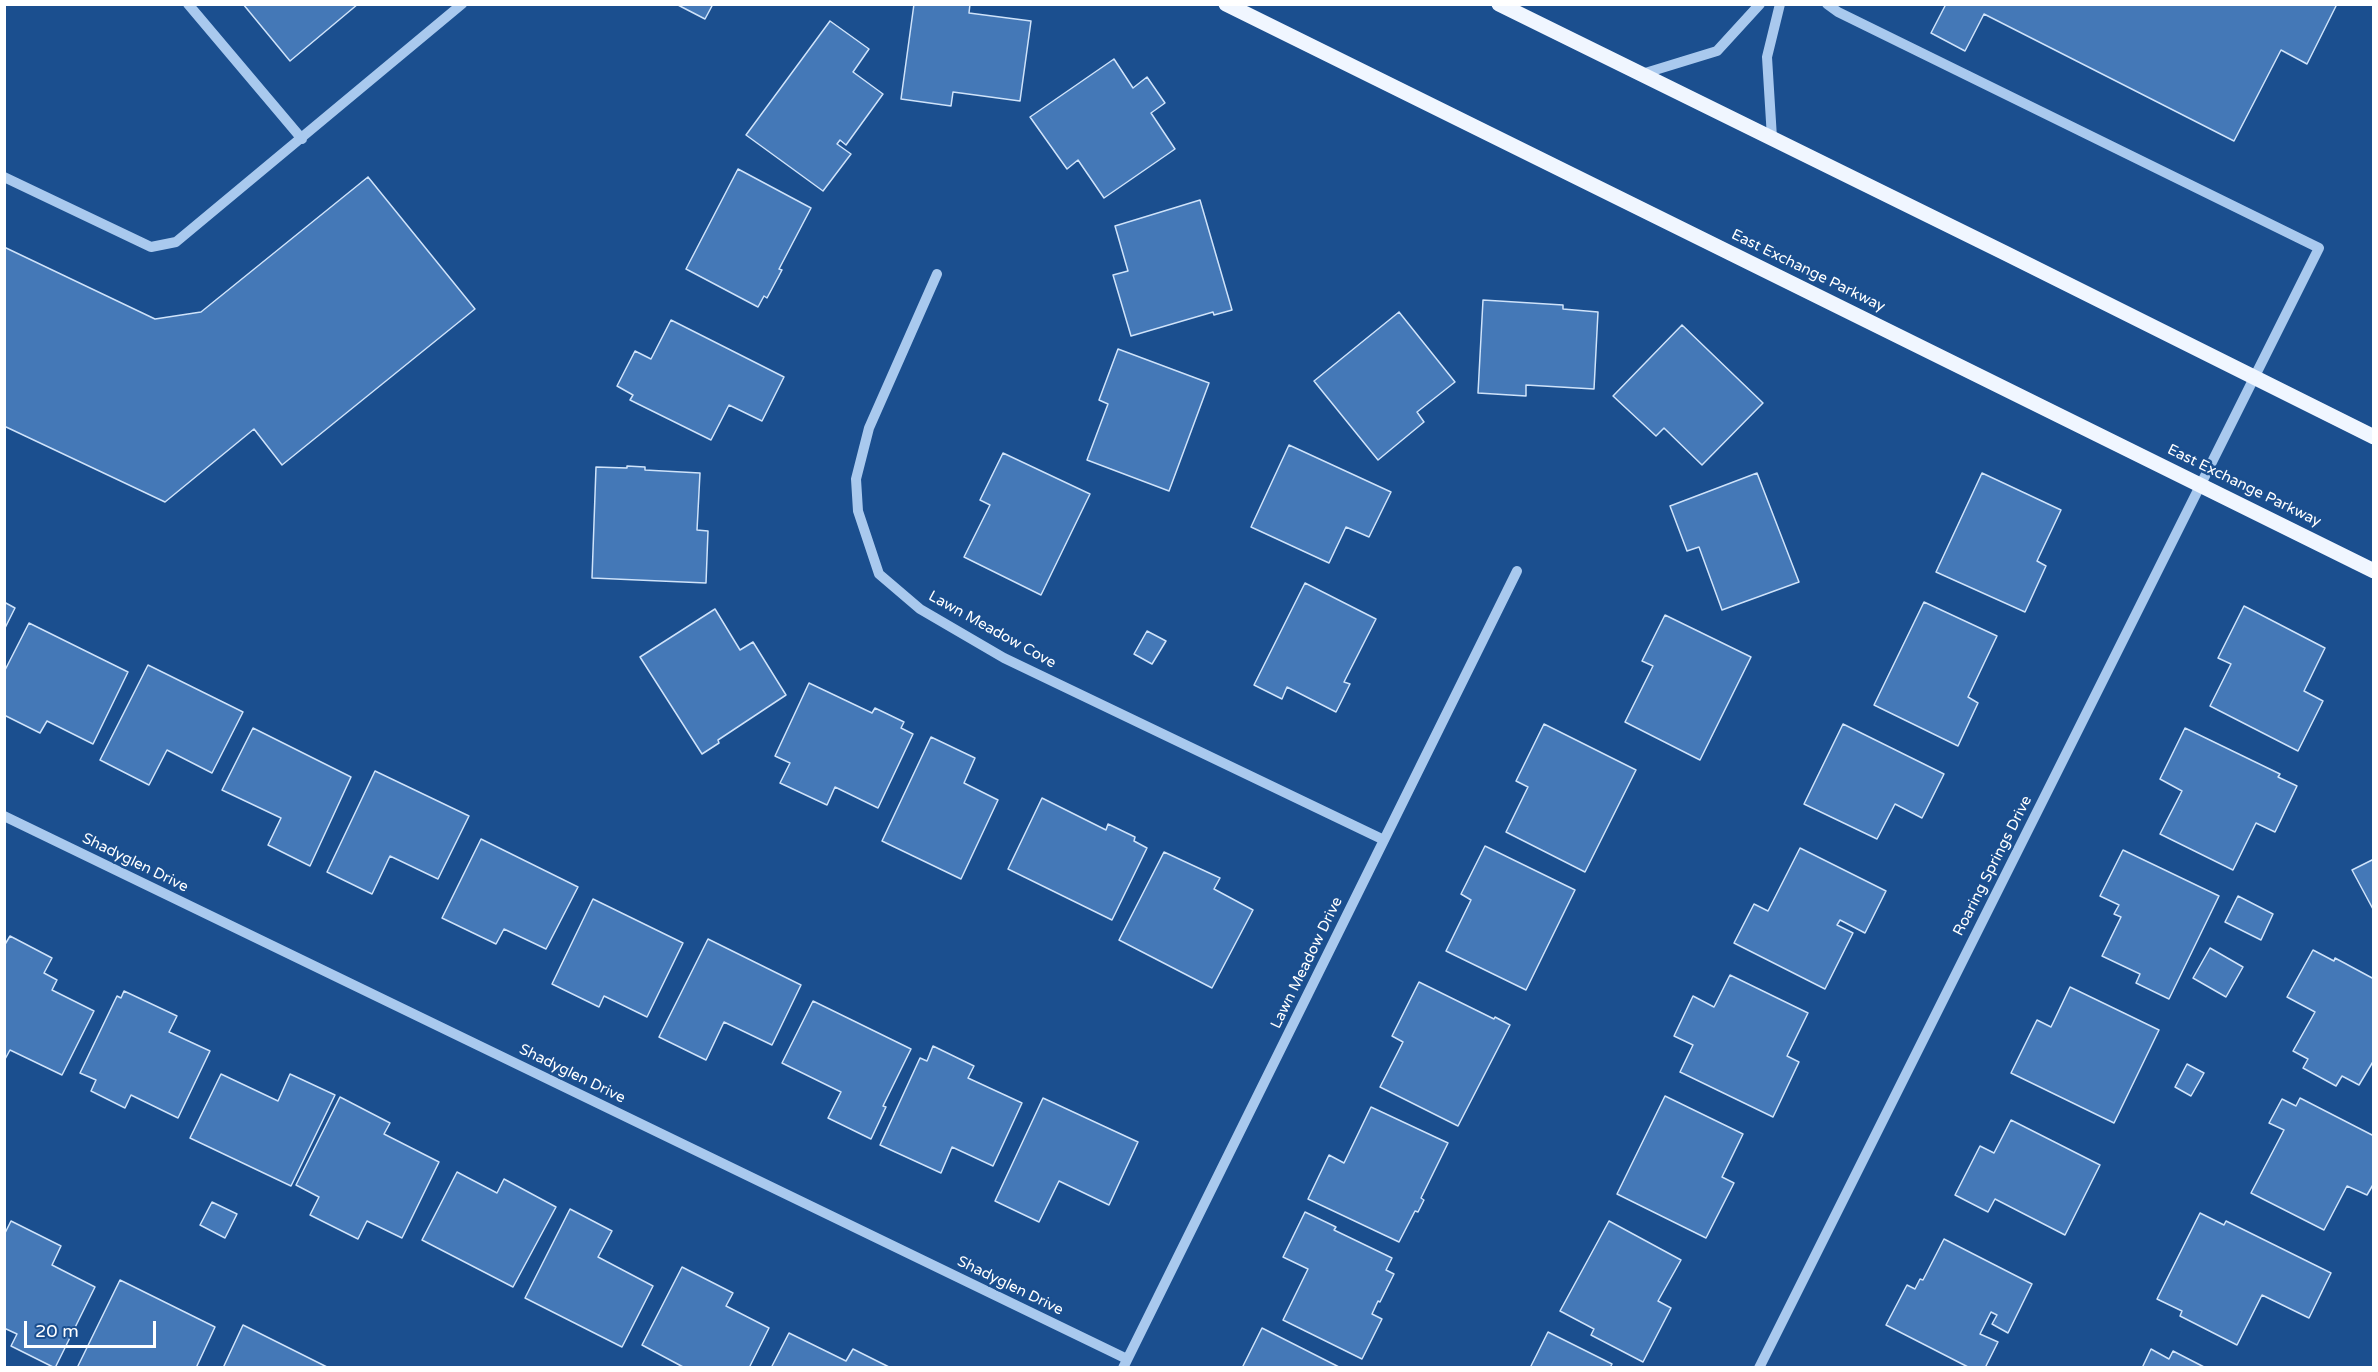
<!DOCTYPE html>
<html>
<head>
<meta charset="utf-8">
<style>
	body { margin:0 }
	#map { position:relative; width:2378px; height:1372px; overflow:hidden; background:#1b4f8f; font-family:"Varela Round",sans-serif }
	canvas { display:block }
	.frame { position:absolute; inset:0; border:6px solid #fff; pointer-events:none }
	.scale { position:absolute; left:24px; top:1321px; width:132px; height:27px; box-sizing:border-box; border:3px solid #fff; border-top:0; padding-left:8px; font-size:18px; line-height:21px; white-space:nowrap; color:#fff; -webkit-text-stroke:4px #1b4f8f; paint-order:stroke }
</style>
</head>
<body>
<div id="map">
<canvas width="2378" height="1372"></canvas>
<div class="frame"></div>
<div class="scale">20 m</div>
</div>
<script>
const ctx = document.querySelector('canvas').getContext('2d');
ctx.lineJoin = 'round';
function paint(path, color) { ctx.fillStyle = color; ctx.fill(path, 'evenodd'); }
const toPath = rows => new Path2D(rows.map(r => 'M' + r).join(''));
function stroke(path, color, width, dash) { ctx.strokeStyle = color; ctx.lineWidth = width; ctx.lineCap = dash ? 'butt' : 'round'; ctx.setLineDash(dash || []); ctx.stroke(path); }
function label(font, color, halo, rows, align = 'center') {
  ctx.font = font + ' "Varela Round",sans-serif'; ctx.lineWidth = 5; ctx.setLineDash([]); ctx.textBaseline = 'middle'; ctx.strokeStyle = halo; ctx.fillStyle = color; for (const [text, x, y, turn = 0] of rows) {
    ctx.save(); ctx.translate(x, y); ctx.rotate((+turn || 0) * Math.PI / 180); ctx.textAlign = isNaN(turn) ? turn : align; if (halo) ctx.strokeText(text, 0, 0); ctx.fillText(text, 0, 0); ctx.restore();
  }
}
const building = toPath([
	[243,4,358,4,290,61,243,4],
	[676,4,713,4,705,19,676,4],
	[914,4,970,4,969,13,1031,21,1020,101,953,92,951,106,901,99,914,4],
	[1946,4,2337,4,2307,64,2281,50,2234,141,1984,14,1965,51,1931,33,1946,4],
	[830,21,869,49,853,72,883,94,846,145,840,140,837,144,851,154,823,191,746,135,830,21],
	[1114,59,1133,88,1147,77,1165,103,1151,113,1175,149,1104,198,1078,160,1067,169,1030,117,1114,59],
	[738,169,811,208,779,269,782,270,767,298,764,296,758,307,686,269,738,169],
	[368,177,475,309,282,465,254,429,165,502,4,426,4,247,155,319,201,312,368,177],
	[1200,200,1232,310,1214,315,1213,312,1131,336,1113,275,1128,271,1115,226,1200,200],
	[1483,300,1563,305,1563,309,1598,312,1594,389,1526,385,1526,396,1478,393,1483,300],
	[1399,312,1455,382,1417,412,1424,422,1378,460,1314,381,1399,312],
	[671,320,784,377,762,421,729,405,711,440,630,400,633,395,617,386,635,351,651,359,671,320],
	[1682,325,1763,403,1702,465,1664,428,1656,436,1613,396,1682,325],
	[1118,349,1209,383,1169,491,1087,460,1108,404,1099,400,1118,349],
	[1289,445,1391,492,1369,537,1346,527,1329,563,1251,527,1289,445],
	[1003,453,1090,494,1041,595,964,557,990,505,980,500,1003,453],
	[627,466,645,467,645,470,700,473,697,530,708,531,706,583,592,578,596,467,627,468,627,466],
	[1757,473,1799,582,1722,610,1699,547,1687,551,1670,506,1757,473],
	[1982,473,2061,510,2037,561,2046,566,2025,612,1936,572,1982,473],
	[1305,583,1376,619,1344,682,1350,684,1336,712,1287,687,1282,699,1254,685,1305,583],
	[4,602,15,608,4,630,4,602],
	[1924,602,1997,636,1968,697,1978,703,1958,746,1874,705,1924,602],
	[2244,606,2325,648,2304,691,2323,701,2298,751,2210,706,2231,664,2218,658,2244,606],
	[715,609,740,650,753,642,786,695,718,740,719,743,702,754,640,657,715,609],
	[1665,615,1751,657,1700,760,1625,722,1653,666,1642,661,1665,615],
	[29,623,128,672,93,744,47,721,40,733,4,715,4,672,29,623],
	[1147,631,1166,641,1152,664,1134,654,1147,631],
	[148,665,243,712,212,773,167,750,149,785,100,760,148,665],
	[809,683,872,713,875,708,904,722,901,728,913,734,878,808,835,787,827,805,780,783,790,763,775,756,809,683],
	[1544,724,1636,770,1585,872,1506,832,1528,787,1516,781,1544,724],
	[1843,724,1944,774,1922,818,1895,804,1877,839,1804,804,1843,724],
	[253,728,351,777,310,866,268,845,281,818,222,790,253,728],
	[2185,728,2280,774,2278,777,2297,786,2275,832,2256,823,2233,870,2160,834,2182,791,2160,779,2185,728],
	[931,737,975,758,964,783,998,800,961,879,882,841,931,737],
	[375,771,469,816,438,879,390,856,372,894,327,872,375,771],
	[1042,798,1106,830,1108,824,1135,837,1134,841,1147,848,1112,920,1008,869,1042,798],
	[481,839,578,887,546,949,504,929,496,944,442,918,481,839],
	[1485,846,1575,890,1526,990,1446,951,1471,900,1461,894,1485,846],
	[1800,848,1886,891,1865,933,1840,920,1837,925,1853,933,1825,989,1734,943,1754,904,1768,911,1800,848],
	[2123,850,2219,896,2169,999,2136,983,2140,974,2102,956,2121,917,2114,914,2119,905,2100,896,2123,850],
	[1164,852,1220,878,1214,889,1253,910,1212,988,1119,940,1164,852],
	[2374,859,2374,911,2352,870,2374,859],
	[2238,896,2273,914,2261,940,2225,922,2238,896],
	[593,899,683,943,647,1017,604,996,599,1007,552,984,593,899],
	[10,936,52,958,44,973,57,980,52,990,94,1011,62,1075,10,1050,4,1061,4,946,10,936],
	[708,939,801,985,772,1045,724,1022,706,1060,659,1037,708,939],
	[2210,948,2243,967,2226,997,2193,978,2210,948],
	[2313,950,2334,961,2335,958,2374,979,2374,1060,2359,1085,2342,1076,2336,1086,2303,1068,2308,1059,2293,1051,2315,1012,2287,997,2313,950],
	[1730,975,1808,1013,1787,1056,1799,1062,1773,1117,1680,1072,1693,1045,1674,1036,1693,996,1714,1007,1730,975],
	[1419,982,1494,1019,1495,1017,1510,1025,1458,1126,1380,1087,1403,1042,1392,1036,1419,982],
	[2070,987,2159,1030,2114,1123,2011,1073,2037,1020,2051,1027,2070,987],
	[124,991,177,1016,169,1032,210,1051,178,1118,131,1095,125,1108,91,1091,96,1080,80,1073,117,996,121,998,124,991],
	[813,1001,911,1049,883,1106,886,1107,871,1139,828,1118,841,1092,782,1063,813,1001],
	[933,1046,974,1066,968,1078,1022,1103,993,1166,952,1147,941,1173,880,1145,920,1058,927,1061,933,1046],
	[2187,1064,2204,1073,2191,1096,2175,1087,2187,1064],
	[221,1074,278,1101,290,1074,335,1095,291,1186,190,1138,221,1074],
	[1665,1096,1743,1134,1722,1177,1734,1183,1706,1238,1617,1194,1665,1096],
	[340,1097,390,1123,384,1134,439,1162,402,1238,367,1221,358,1239,310,1215,319,1197,296,1185,340,1097],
	[1043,1098,1138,1142,1109,1205,1059,1181,1039,1222,995,1201,1043,1098],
	[2300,1098,2374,1136,2374,1183,2367,1195,2347,1186,2324,1230,2251,1193,2284,1130,2269,1123,2282,1099,2296,1106,2300,1098],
	[1371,1107,1448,1143,1421,1198,1424,1200,1418,1212,1415,1211,1399,1242,1308,1199,1329,1155,1344,1163,1371,1107],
	[2011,1120,2100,1165,2065,1235,1995,1199,1988,1212,1955,1195,1980,1146,1994,1153,2011,1120],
	[457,1172,497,1193,504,1179,556,1207,513,1287,422,1240,457,1172],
	[212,1202,237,1214,225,1238,200,1225,212,1202],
	[570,1209,612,1231,598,1257,653,1286,622,1347,525,1298,570,1209],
	[1305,1212,1336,1227,1334,1230,1392,1258,1386,1270,1394,1274,1380,1302,1378,1301,1372,1314,1382,1319,1362,1359,1283,1320,1308,1269,1283,1257,1305,1212],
	[2200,1213,2224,1225,2226,1221,2331,1273,2309,1318,2262,1295,2237,1345,2180,1316,2182,1311,2157,1299,2200,1213],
	[11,1221,61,1246,52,1265,95,1287,55,1368,11,1346,17,1334,4,1328,4,1235,11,1221],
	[1609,1221,1681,1260,1658,1301,1671,1308,1643,1362,1591,1335,1594,1329,1560,1311,1609,1221],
	[1944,1239,2032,1284,2008,1333,1992,1324,1997,1315,1991,1312,1980,1334,1998,1342,1985,1368,1970,1368,1886,1325,1907,1285,1915,1289,1920,1279,1923,1280,1944,1239],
	[682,1267,733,1293,726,1306,769,1328,749,1368,685,1368,642,1345,682,1267],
	[120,1280,215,1327,196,1368,77,1368,120,1280],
	[243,1325,329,1368,223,1368,243,1325],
	[1262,1328,1339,1367,1338,1368,1242,1368,1262,1328],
	[1548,1332,1612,1364,1610,1368,1530,1368,1548,1332],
	[789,1333,846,1361,853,1349,891,1368,771,1368,789,1333],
	[2151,1349,2169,1359,2173,1351,2206,1368,2142,1368,2151,1349]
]);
paint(building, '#4478b7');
stroke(building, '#cfe3fa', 1.5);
stroke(toPath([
	[188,4,302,139],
	[1642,74,1717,51,1760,4],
	[1772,138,1767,57,1780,4],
	[4,177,151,247,176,242,462,4],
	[937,274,869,428,856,479,858,511,879,574,920,609,1004,658,1384,840],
	[4,816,1127,1359],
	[1123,1368,1517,571],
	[1759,1368,2319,248,1838,12,1827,4]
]), '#a9c9ee', 10);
stroke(toPath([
	[1226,4,2374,571],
	[1499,4,2005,253,2374,437]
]), '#f0f6ff', 15);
label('15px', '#fff', '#1b4f8f', [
	["East Exchange Parkway",1808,271,26],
	["East Exchange Parkway",2244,486,26],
	["Lawn Meadow Cove",992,630,29],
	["Shadyglen Drive",135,863,26],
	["Roaring Springs Drive",1993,866,-63],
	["Lawn Meadow Drive",1307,963,-64],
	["Shadyglen Drive",572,1074,26],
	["Shadyglen Drive",1010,1286,26]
]);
</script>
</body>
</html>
